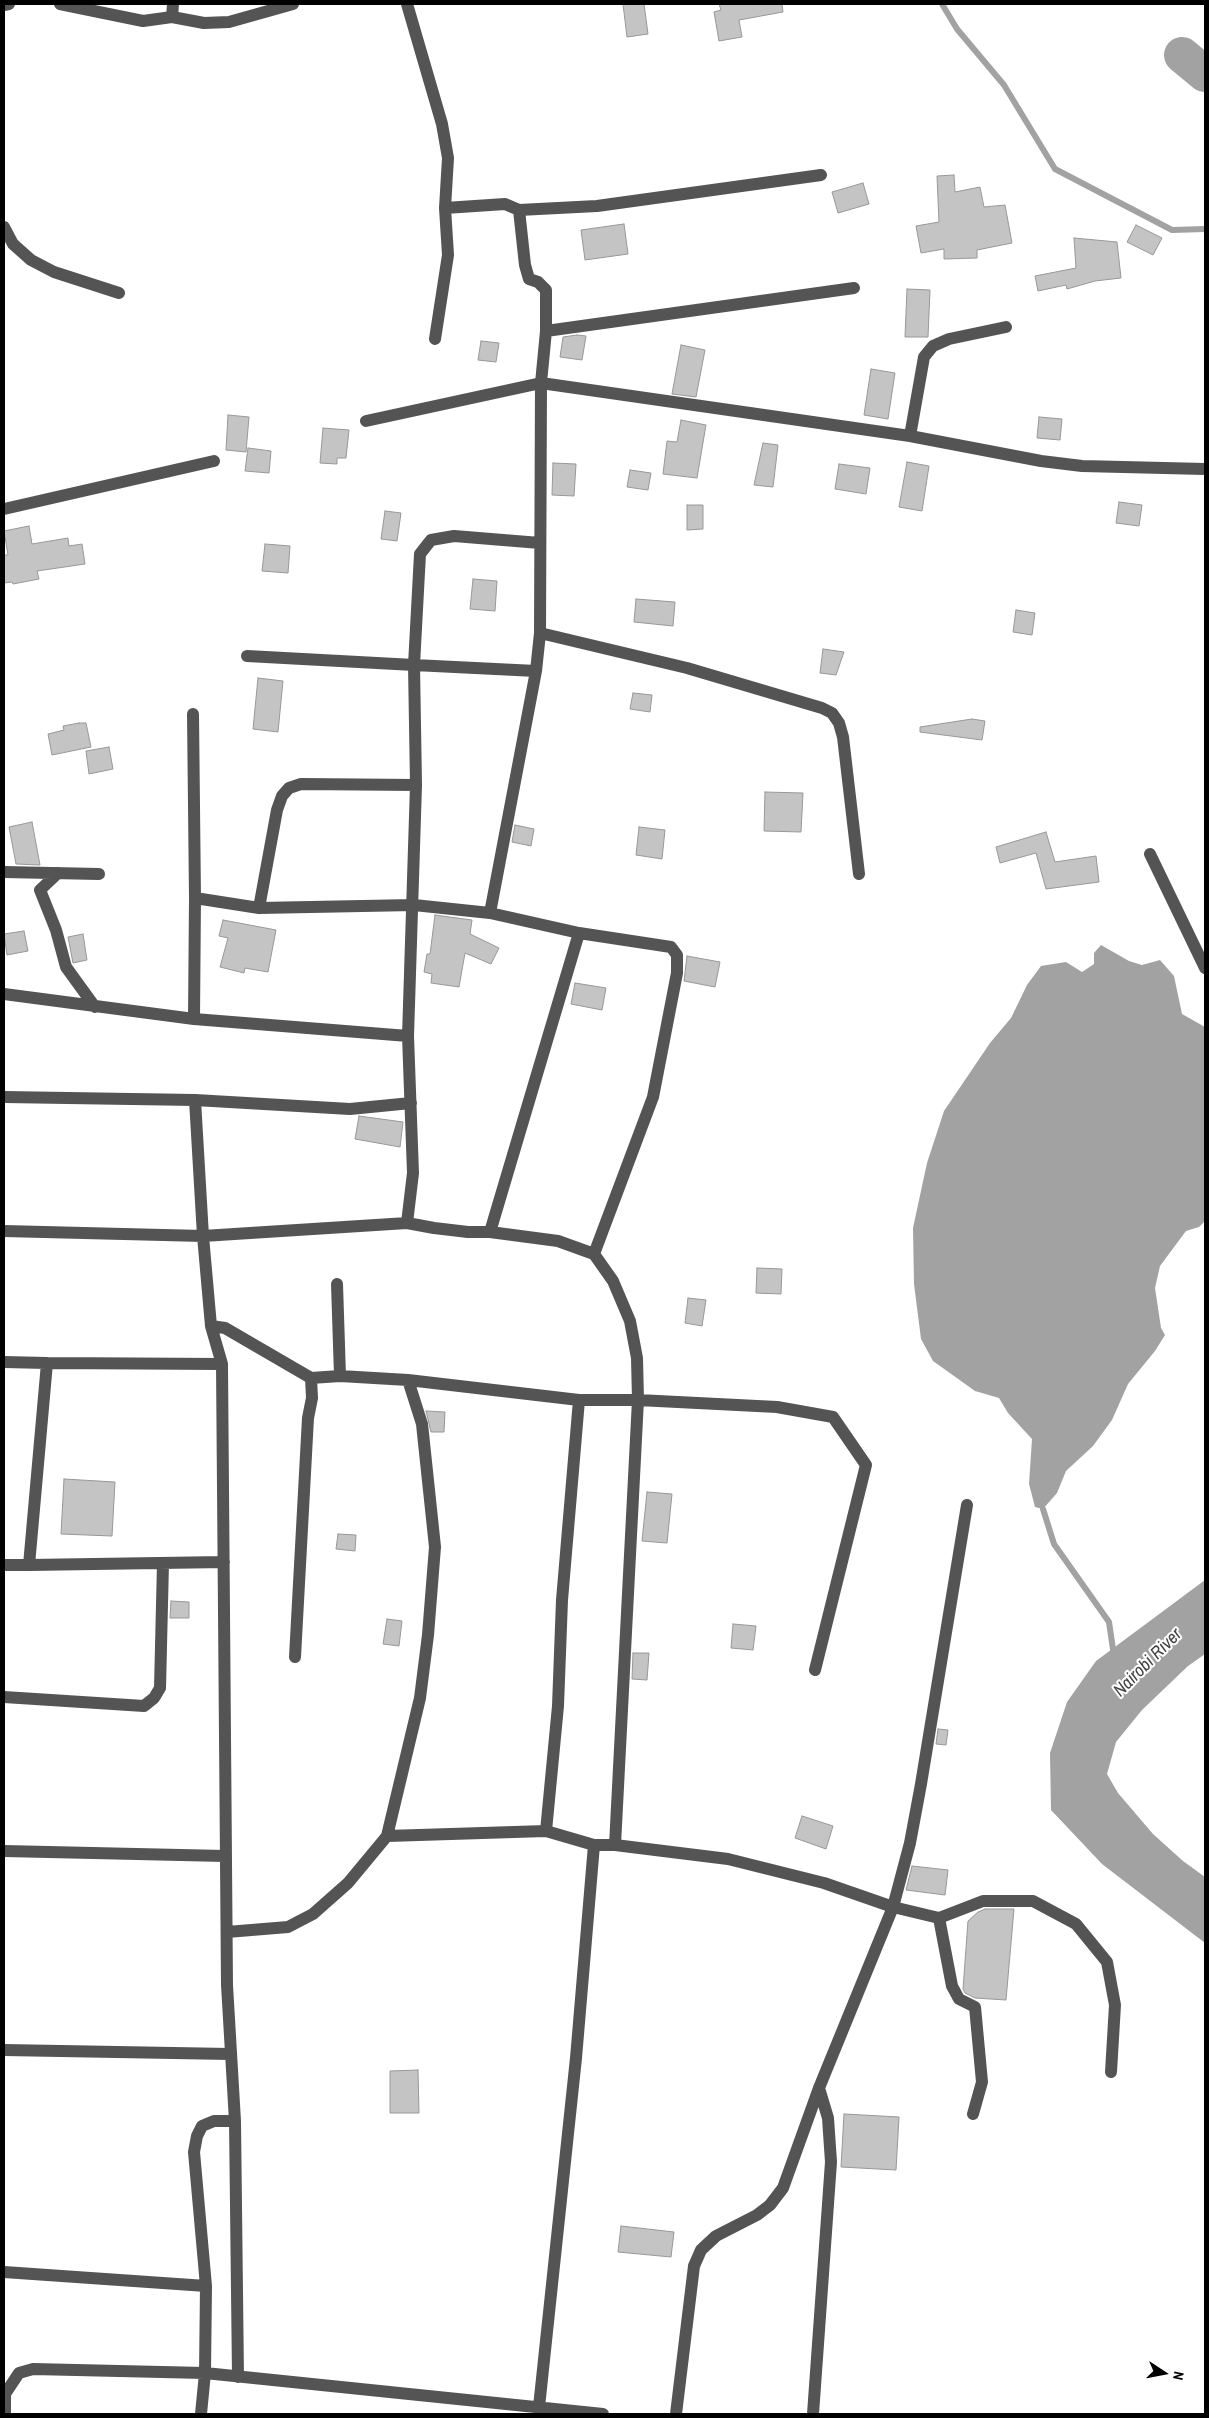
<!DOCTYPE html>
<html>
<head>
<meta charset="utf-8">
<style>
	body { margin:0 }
	#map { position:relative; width:1209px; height:2418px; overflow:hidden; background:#fff; font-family:"Archivo Narrow",sans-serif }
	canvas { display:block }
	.frame { position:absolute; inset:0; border:5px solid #000; pointer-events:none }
	.north { position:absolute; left:1139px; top:2348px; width:50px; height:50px; -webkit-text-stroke:4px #fff; paint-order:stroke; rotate:101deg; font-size:14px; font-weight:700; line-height:20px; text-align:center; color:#000 }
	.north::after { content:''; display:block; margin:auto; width:18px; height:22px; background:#000; clip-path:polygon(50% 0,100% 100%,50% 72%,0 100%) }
</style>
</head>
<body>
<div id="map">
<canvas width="1209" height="2418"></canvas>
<div class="frame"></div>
<div class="north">N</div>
</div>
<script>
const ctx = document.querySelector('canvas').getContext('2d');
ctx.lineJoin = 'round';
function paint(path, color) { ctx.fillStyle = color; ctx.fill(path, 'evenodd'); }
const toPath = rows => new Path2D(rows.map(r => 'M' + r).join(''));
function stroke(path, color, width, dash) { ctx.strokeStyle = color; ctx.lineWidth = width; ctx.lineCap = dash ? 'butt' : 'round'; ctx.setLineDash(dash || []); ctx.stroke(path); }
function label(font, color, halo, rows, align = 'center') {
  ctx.font = font + ' "Archivo Narrow",sans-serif'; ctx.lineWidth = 4; ctx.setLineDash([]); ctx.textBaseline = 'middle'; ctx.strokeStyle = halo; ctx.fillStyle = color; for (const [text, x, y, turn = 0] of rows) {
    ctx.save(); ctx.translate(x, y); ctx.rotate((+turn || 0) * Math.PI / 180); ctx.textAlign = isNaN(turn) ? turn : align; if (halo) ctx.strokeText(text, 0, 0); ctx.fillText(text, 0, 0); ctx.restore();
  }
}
paint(toPath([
	[1101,945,1129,961,1142,965,1160,960,1174,976,1182,1014,1205,1027,1205,1221,1199,1227,1186,1231,1160,1266,1155,1288,1161,1328,1165,1335,1155,1351,1128,1384,1112,1420,1093,1446,1066,1471,1057,1493,1043,1509,1035,1507,1029,1484,1032,1439,1008,1413,999,1398,975,1391,933,1361,921,1339,914,1284,913,1228,927,1163,944,1111,990,1043,1011,1018,1027,985,1041,966,1066,962,1082,972,1094,964,1094,953],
	[1205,1580,1205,1654,1188,1666,1142,1710,1116,1742,1107,1774,1118,1793,1153,1834,1183,1861,1205,1877,1205,1943,1102,1864,1051,1810,1050,1753,1067,1702,1096,1661]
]), '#a2a2a2');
stroke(toPath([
	[942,4,957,29,1004,85,1055,169,1172,230,1205,229],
	[1043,1509,1054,1544,1109,1622,1114,1656]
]), '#a2a2a2', 6);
stroke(toPath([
	[1182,55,1205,74]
]), '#a2a2a2', 36);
const building = toPath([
	[623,4,644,4,648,34,627,37,623,4],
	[719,4,782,4,783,12,739,20,742,37,719,41,714,12,721,10,719,4],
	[954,175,955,192,980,187,984,207,1005,205,1012,243,977,250,977,258,944,259,944,249,921,253,916,226,939,222,937,176,954,175],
	[863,183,869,204,838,213,832,192,863,183],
	[624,224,628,254,585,260,581,230,624,224],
	[1136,225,1162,238,1153,255,1127,242,1136,225],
	[1074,238,1117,242,1121,278,1095,281,1067,289,1066,285,1038,291,1035,276,1076,268,1074,238],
	[907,289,930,290,928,337,905,337,907,289],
	[577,335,586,336,582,360,560,357,563,337,577,335],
	[481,341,499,343,496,362,478,360,481,341],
	[681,345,705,350,696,397,672,394,681,345],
	[871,369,895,373,888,419,864,415,871,369],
	[228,415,249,417,246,452,226,450,228,415],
	[1039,417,1062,419,1060,440,1037,438,1039,417],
	[681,420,706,425,697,478,663,474,667,441,677,442,681,420],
	[323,428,349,430,346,458,337,458,337,464,320,463,323,428],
	[763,443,778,445,773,487,754,485,763,443],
	[248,448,271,451,269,473,245,471,248,448],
	[907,462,929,466,922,511,899,507,907,462],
	[553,463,576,464,574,496,552,495,553,463],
	[839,464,870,468,866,494,835,489,839,464],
	[630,470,651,473,648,490,627,487,630,470],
	[1119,502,1142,505,1139,526,1116,523,1119,502],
	[687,505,703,505,703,529,687,530,687,505],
	[385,511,401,513,397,541,381,539,385,511],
	[29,526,32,544,68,538,69,546,82,544,85,564,37,571,39,579,13,584,12,582,4,583,4,555,8,555,4,531,29,526],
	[265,544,290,546,288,573,262,571,265,544],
	[473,579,497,581,495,611,470,609,473,579],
	[636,599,675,602,673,626,634,622,636,599],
	[1016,610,1035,613,1032,635,1013,632,1016,610],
	[823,649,844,652,836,675,820,673,823,649],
	[258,678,283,681,278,732,253,729,258,678],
	[633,693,652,695,650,712,630,709,633,693],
	[972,719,985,721,982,740,920,732,920,727,972,719],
	[79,723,86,723,91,747,52,755,48,734,64,730,63,726,79,723],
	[109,747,113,769,89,774,86,751,109,747],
	[765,792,803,793,801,832,764,831,765,792],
	[32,822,40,865,16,864,9,827,32,822],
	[515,825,534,829,531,846,512,842,515,825],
	[639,827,665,830,662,859,636,855,639,827],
	[1046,832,1055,862,1096,856,1099,882,1046,889,1036,853,1000,863,996,847,1046,832],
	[435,915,472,920,470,934,499,948,491,964,465,953,459,987,431,983,432,974,424,972,427,954,430,954,435,915],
	[223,920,276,930,268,972,245,968,244,973,220,967,228,938,219,936,223,920],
	[24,931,28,951,7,955,4,934,24,931],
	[83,934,87,960,73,963,68,937,83,934],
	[687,956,720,962,715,987,684,981,687,956],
	[575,983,606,988,602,1010,571,1004,575,983],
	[359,1116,403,1122,400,1147,355,1139,359,1116],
	[757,1268,782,1269,781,1294,756,1293,757,1268],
	[688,1298,706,1300,702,1326,685,1323,688,1298],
	[426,1411,445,1412,444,1432,431,1432,426,1411],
	[64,1479,115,1482,112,1536,61,1534,64,1479],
	[647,1492,672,1494,667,1543,642,1541,647,1492],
	[338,1534,356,1535,355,1551,336,1549,338,1534],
	[171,1601,189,1602,189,1618,170,1618,171,1601],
	[387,1619,402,1621,399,1646,383,1644,387,1619],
	[733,1624,756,1626,753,1650,731,1648,733,1624],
	[633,1653,649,1653,647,1680,632,1679,633,1653],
	[938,1729,948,1730,946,1745,936,1744,938,1729],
	[802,1816,833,1826,826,1849,795,1838,802,1816],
	[912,1866,948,1870,945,1895,906,1890,912,1866],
	[985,1909,1014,1909,1006,2000,975,1998,965,1993,963,1989,968,1921,978,1912,985,1909],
	[418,2070,419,2113,390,2113,390,2071,418,2070],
	[844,2114,899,2117,896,2170,841,2167,844,2114],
	[621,2226,674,2232,671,2257,618,2252,621,2226]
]);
paint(building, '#c4c4c4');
stroke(building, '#989898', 1);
stroke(toPath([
	[60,4,143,21,172,17,204,23,229,22,293,4],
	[4,5,9,4],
	[172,17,173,4],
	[519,210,597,206,821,175],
	[4,227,13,244,31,260,54,272,119,293],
	[546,331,854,288],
	[435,339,448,255,445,208],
	[366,421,541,383,910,436,1041,461,1082,466,1205,469],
	[910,436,924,357,933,346,949,339,1006,327],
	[4,509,214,461],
	[540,633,687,668,822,708,832,713,839,723,843,737,859,874],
	[247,656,414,665,420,554,431,540,454,536,540,543],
	[193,714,195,898],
	[1150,854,1205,968],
	[4,872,99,874],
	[58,873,40,890,56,930,66,967,95,1007],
	[259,908,277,810,282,796,289,788,301,784,416,785,414,665,536,671],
	[490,913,579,933,671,947,677,955,677,973,653,1097,594,1254,613,1281,630,1321,637,1358,638,1400,615,1845],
	[4,994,194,1019,408,1036],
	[194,1019,195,898,259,908,414,905,490,913,536,671,540,633,541,383,546,331,546,290,538,282,529,279,525,265,519,210,505,204,445,208,448,158,442,124,407,4],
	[4,1097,195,1100,350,1109,411,1103],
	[195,1100,203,1236,211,1326],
	[407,1223,434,1228,468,1232,490,1232,558,1241,594,1254],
	[4,1231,203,1236,407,1223,413,1173,408,1036,416,785],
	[490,1232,579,933],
	[337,1284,340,1376],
	[4,1362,47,1363],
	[222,1364,211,1326,225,1328,311,1378,340,1376,408,1380,579,1400,638,1400,777,1407,833,1417,866,1465,815,1670],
	[4,1565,29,1565,47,1363,222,1364,227,1985,235,2121,214,2121,202,2126,197,2136,194,2152,206,2286,205,2373,201,2414],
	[29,1565,224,1562],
	[295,1657,308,1418,312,1398,311,1378],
	[4,1697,144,1706,154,1698,160,1688,163,1563],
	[546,1831,558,1706,562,1600,579,1400],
	[387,1836,546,1831,594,1845,576,2058,539,2407],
	[594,1845,615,1845,728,1859,824,1883,893,1907,939,1918,983,1901,1033,1901,1076,1924,1107,1962,1115,2005,1111,2072],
	[4,1851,225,1856],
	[939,1918,952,1986,959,1999,975,2007,982,2082,973,2114],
	[227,1932,288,1927,313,1914,348,1883,387,1836,420,1698,428,1635,435,1547,422,1424,408,1380],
	[4,2050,230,2054],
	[235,2121,238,2377],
	[4,2272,206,2286],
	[5,2414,5,2394,19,2373,33,2369,205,2373,603,2414],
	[676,2414,694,2266,701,2250,716,2236,757,2215,770,2205,783,2188,819,2088,893,1907,910,1843,921,1784,967,1505],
	[813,2414,831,2162,828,2118,819,2088]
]), '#545454', 12);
label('italic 18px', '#434343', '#fff', [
	["Nairobi River",1148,1663,-45]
]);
</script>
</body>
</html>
